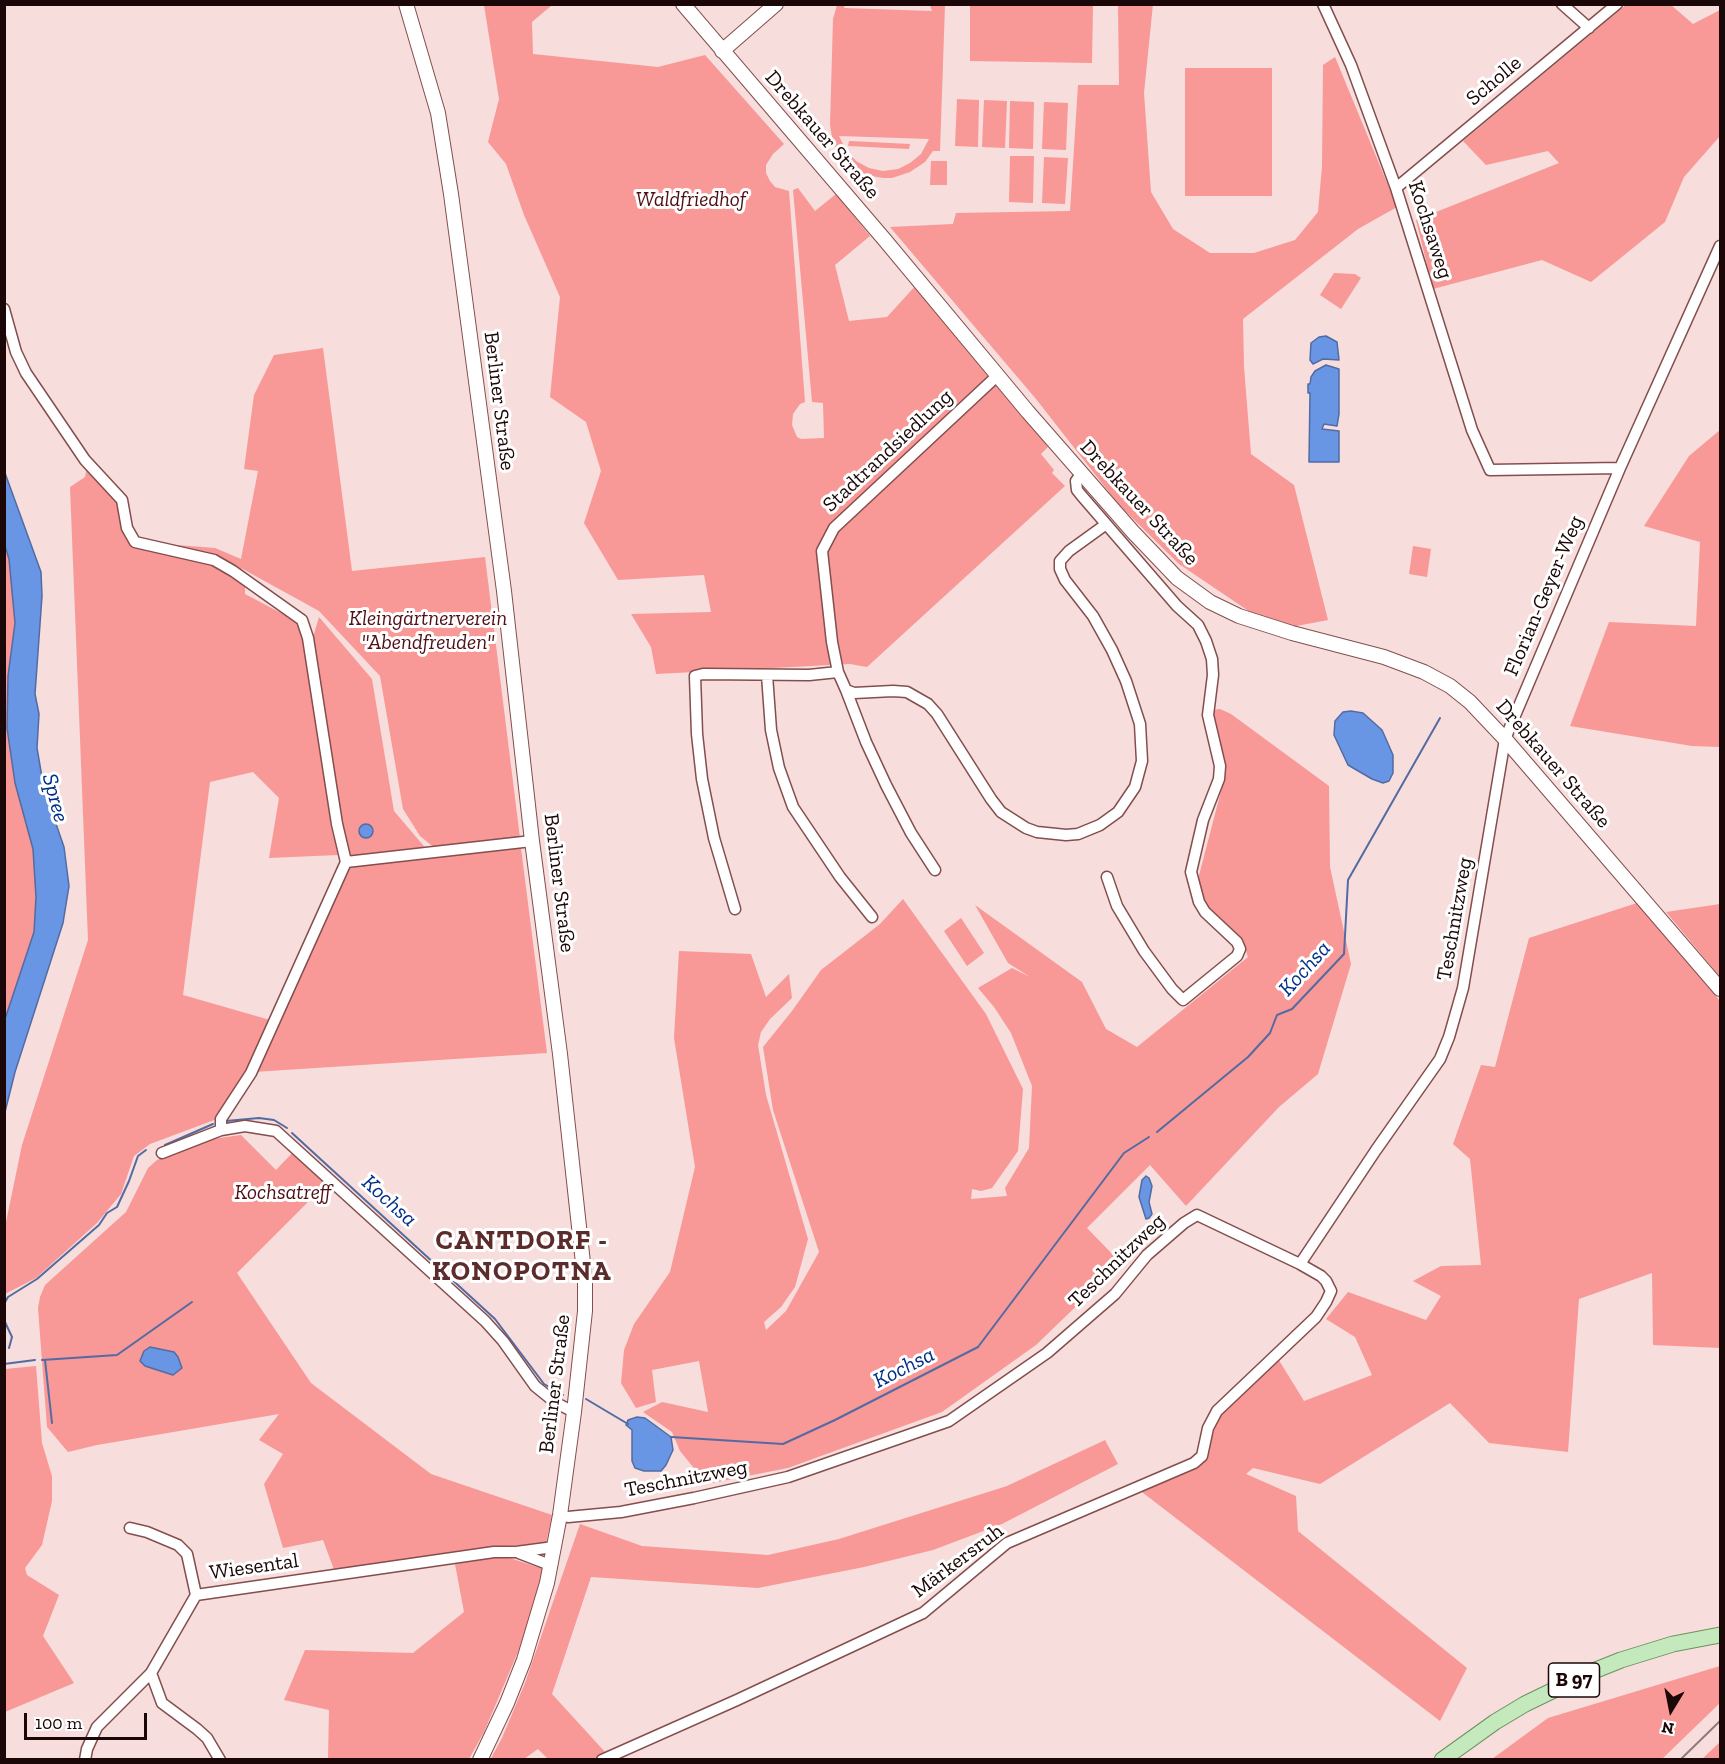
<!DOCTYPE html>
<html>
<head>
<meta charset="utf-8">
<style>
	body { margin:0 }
	#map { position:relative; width:1725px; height:1764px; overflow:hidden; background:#f7dddc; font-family:"Zilla Slab",serif }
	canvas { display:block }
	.frame { position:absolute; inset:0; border:6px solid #1b0707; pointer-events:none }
	.north { position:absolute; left:1641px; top:1680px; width:60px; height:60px; -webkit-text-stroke:4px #fff; paint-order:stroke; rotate:190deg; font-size:16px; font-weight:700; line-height:24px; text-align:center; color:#1b0707 }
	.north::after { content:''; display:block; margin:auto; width:21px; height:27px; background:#1b0707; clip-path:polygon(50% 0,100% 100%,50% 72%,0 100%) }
	.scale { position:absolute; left:24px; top:1713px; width:123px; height:27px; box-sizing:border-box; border:3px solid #1b0707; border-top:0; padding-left:8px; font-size:18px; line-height:21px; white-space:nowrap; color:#1b0707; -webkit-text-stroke:4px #fff; paint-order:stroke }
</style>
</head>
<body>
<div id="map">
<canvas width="1725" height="1764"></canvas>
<div class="frame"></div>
<div class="north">N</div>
<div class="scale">100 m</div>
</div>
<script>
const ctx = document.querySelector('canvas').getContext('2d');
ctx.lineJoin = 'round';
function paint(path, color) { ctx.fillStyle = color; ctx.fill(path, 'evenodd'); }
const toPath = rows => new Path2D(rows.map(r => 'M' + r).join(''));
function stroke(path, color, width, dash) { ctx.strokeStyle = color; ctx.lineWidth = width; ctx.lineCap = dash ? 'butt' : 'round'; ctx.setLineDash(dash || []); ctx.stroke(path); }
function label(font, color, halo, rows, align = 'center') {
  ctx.font = font + ' "Zilla Slab",serif'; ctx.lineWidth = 6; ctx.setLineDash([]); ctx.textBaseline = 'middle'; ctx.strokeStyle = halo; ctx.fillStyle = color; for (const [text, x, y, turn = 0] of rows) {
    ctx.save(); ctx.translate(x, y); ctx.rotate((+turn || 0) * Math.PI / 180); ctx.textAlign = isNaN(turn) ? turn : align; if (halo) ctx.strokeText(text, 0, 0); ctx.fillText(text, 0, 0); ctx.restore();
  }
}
paint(toPath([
	[1153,4,1144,93,1151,192,1173,229,1210,253,1254,253,1295,240,1318,212,1322,166,1323,65,1335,57,1397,207,1358,229,1243,319,1244,367,1251,454,1294,485,1328,620,1291,627,1256,616,1179,564,1119,505,1036,399,890,227,953,224,956,213,1070,211,1078,85,1119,85,1118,5],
	[484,5,552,5,532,22,533,54,658,67,705,55,784,144,773,154,766,165,766,173,770,181,775,187,789,191,805,402,800,404,793,414,792,425,797,437,801,439,824,438,823,403,812,402,793,190,798,188,815,211,836,194,870,236,835,265,849,321,887,317,918,283,1048,447,1041,454,1054,470,1052,473,1065,486,867,667,850,664,656,674,651,647,631,614,711,612,704,575,618,580,584,523,601,471,586,422,550,397,560,297,524,215,506,164,488,142,499,99],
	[837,5,845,5,844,8,932,11,930,5,945,5,940,151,933,151,925,162,910,172,892,178,883,178,866,175,857,171,843,159,833,143,830,125,833,19],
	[839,136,929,139,921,154,910,163,898,169,883,171,869,168,856,161,846,150],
	[970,5,1093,5,1092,63,970,61],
	[1626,5,1671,5,1693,24,1720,10,1720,136,1684,177,1665,222,1591,282,1542,260,1433,289,1416,220,1559,163,1548,151,1486,165,1463,141],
	[1185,68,1272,68,1272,196,1185,196],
	[957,99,979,100,978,147,955,146],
	[984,100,1007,101,1005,148,982,147],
	[1010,101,1034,102,1033,149,1009,148],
	[1044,102,1068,103,1066,150,1042,149],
	[849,141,910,144,909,149,848,146],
	[1010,156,1034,156,1033,203,1009,202],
	[1044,157,1068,158,1065,204,1042,203],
	[931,161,947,161,947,185,930,185],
	[1334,273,1355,274,1361,278,1341,309,1320,295],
	[323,348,352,571,485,557,520,838,436,849,420,836,403,809,380,676,319,611,241,568,245,573,245,594,300,623,306,641,331,827,338,855,269,858,279,798,253,772,210,782,183,995,270,1020,245,1074,217,1119,150,1144,134,1156,121,1194,97,1223,36,1278,5,1294,5,1227,22,1145,88,940,70,487,85,477,89,457,125,499,129,528,139,542,215,548,241,559,258,471,244,469,254,395,274,355],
	[1720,430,1720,747,1692,746,1570,726,1609,622,1696,626,1700,542,1644,526,1689,456],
	[4,546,9,559,15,623,8,676,7,728,15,783,33,849,36,897,34,932,5,1019],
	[1413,546,1431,549,1427,577,1409,574],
	[319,617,372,679,394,811,428,851,356,858,350,856,347,851,313,637],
	[1220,709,1231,714,1329,786,1330,867,1351,964,1318,1074,1279,1107,1186,1206,1150,1165,1087,1228,1121,1263,1036,1345,942,1412,788,1468,707,1484,680,1451,672,1432,643,1412,662,1402,708,1412,699,1361,652,1370,656,1402,636,1408,621,1383,624,1350,634,1324,670,1272,695,1167,674,1038,679,951,751,954,766,997,789,974,792,998,770,1019,761,1032,758,1045,766,1095,808,1239,795,1287,781,1307,764,1322,766,1330,786,1311,819,1252,773,1110,763,1047,792,1011,821,970,880,924,903,899,986,1014,1023,1089,1018,1151,992,1188,981,1191,972,1189,971,1199,1007,1196,1005,1188,1029,1148,1032,1086,1011,1033,994,1007,978,988,1012,968,1030,977,1008,963,975,905,1082,982,1106,1029,1137,1047,1248,957,1242,940,1206,909,1196,887,1226,772,1212,710],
	[521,848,547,1053,254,1072,349,866],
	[1637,903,1720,1001,1720,1348,1653,1345,1652,1273,1579,1299,1568,1452,1489,1443,1450,1403,1320,1484,1253,1468,1246,1474,1296,1496,1298,1531,1467,1668,1440,1721,1138,1489,1201,1464,1219,1418,1277,1357,1304,1401,1372,1375,1355,1337,1326,1319,1348,1292,1426,1320,1441,1296,1413,1281,1441,1266,1481,1265,1470,1159,1453,1144,1481,1065,1495,1067,1529,938],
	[1720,904,1720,977,1666,912],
	[961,918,984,953,967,966,944,931],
	[241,1135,276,1170,296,1149,329,1181,237,1273,311,1383,431,1474,552,1515,546,1543,495,1547,336,1575,323,1540,283,1548,264,1484,283,1454,259,1440,279,1414,97,1445,68,1452,47,1427,38,1308,40,1297,45,1285,126,1212,148,1168,157,1160,212,1139],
	[36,1366,42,1443,52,1476,52,1501,42,1545,25,1568,27,1575,59,1595,43,1636,74,1683,5,1712,5,1369],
	[1105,1440,1118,1464,1002,1524,933,1550,864,1567,758,1588,591,1577,552,1694,605,1752,594,1759,548,1759,538,1749,524,1759,490,1760,502,1738,525,1683,580,1524,642,1546,768,1555,839,1539,1007,1486],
	[504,1556,543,1569,526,1633,484,1732,469,1759,328,1759,329,1710,284,1700,305,1650,413,1653,464,1612,455,1564],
	[1720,1666,1720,1703,1662,1759,1492,1759,1548,1718],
	[1720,1742,1720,1759,1702,1759]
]), '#f89897');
const water = toPath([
	[1326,336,1337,342,1339,360,1323,359,1313,364,1310,360,1311,343,1319,337,1326,336],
	[1326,365,1339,369,1339,414,1337,426,1324,424,1322,429,1339,431,1339,462,1309,462,1310,393,1308,393,1308,384,1310,384,1311,377,1315,371,1326,365],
	[5,473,41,572,42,596,35,694,39,714,37,748,44,789,64,847,69,886,63,923,15,1072,5,1112,5,1019,34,932,36,897,33,849,15,783,7,728,8,676,15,623,9,559,5,546,5,473],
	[1351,711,1363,713,1382,730,1393,755,1393,773,1389,781,1383,783,1372,779,1348,765,1334,735,1335,721,1343,712,1351,711],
	'359 831a7 7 0 1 1 14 0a7 7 0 1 1-14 0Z',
	[1146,1176,1149,1178,1152,1186,1149,1202,1152,1214,1149,1218,1146,1219,1139,1197,1142,1180,1146,1176],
	[150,1347,174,1352,178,1357,182,1368,173,1375,145,1366,140,1361,144,1351,150,1347],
	[637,1417,645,1418,671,1437,673,1450,666,1465,661,1471,644,1471,635,1468,632,1461,632,1430,626,1425,628,1420,637,1417]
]);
paint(water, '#6996e4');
stroke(water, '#526ba2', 1.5);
stroke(toPath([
	[226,1121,259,1118,274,1120,287,1128],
	[1157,1132,1248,1057,1270,1033,1277,1015,1292,1009,1344,954,1348,880,1440,718],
	[292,1133,495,1319,544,1384,563,1395],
	[165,1145,213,1124],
	[4,1304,8,1297,37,1279,99,1225,107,1213,117,1207,129,1181,138,1156,146,1150],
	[4,1320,12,1337,9,1348],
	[42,1360,117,1355,192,1302],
	[45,1360,52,1423],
	[4,1364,35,1360],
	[586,1399,628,1424],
	[671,1437,783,1444,835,1420,978,1347,1124,1153,1149,1137]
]), '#526ba2', 2);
const street = toPath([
	[1323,4,1351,65,1396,188,1472,430,1490,470,1620,468],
	[1562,4,1589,28],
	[1396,188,1617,4],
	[4,309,16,352,26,373,85,460,122,500,127,528,135,542,214,560,233,571,302,620,308,638,337,824,346,862,251,1073,221,1119,221,1130],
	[1082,473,1076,481,1077,490,1081,495,1177,606,1198,625,1206,641,1212,659,1213,675,1208,715,1220,766,1219,779,1203,820,1191,872,1199,902,1205,912,1237,942,1240,949,1237,956,1183,1000,1172,989,1144,951,1117,906,1107,877],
	[767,675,771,730,779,768,793,807,840,877,872,917],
	[846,690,854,693,893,691,907,692,928,704,937,714,991,799,1001,812,1026,828,1037,832,1066,835,1078,834,1100,825,1118,812,1135,787,1142,761,1140,724,1126,681,1112,650,1093,616,1065,580,1060,569,1060,561,1069,551,1105,525],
	[346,862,532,841],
	[935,870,911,833,886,785,866,742,846,690,838,672,832,642,822,551,834,528,998,375],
	[735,909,714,838,702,779,697,734,695,676,703,674,809,675,838,672],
	[162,1153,221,1130,245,1126,276,1131,485,1321,503,1341,535,1386,556,1403,574,1412],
	[560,1515,568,1517,621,1512,694,1498,788,1477,949,1421,1047,1353,1115,1294,1147,1255,1184,1223,1197,1215,1300,1264,1376,1150,1440,1059,1449,1037,1463,988,1505,739,1620,468,1720,246],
	[130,1528,147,1532,178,1545,187,1554,196,1595],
	[519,1553,550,1565],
	[196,1595,494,1552,516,1552,554,1547],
	[151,1673,162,1703,197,1729,207,1738,220,1760],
	[85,1760,87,1749,97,1727,151,1673,196,1595],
	[602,1760,737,1700,923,1613,1007,1543,1194,1463,1202,1456,1208,1428,1217,1411,1316,1317,1326,1302,1331,1291,1326,1281,1321,1276,1300,1264]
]);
const secondary = toPath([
	[406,4,438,113,451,194,504,591,532,841,560,1054,585,1281,585,1311,574,1412,560,1515,547,1583,524,1660,507,1703,480,1760],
	[683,4,884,239,1028,412,1133,532,1177,578,1210,602,1239,616,1292,633,1384,657,1424,672,1450,686,1470,702,1505,739,1720,989],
	[722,51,776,4]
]);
const primary = toPath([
	[1442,1760,1495,1722,1525,1704,1591,1672,1621,1660,1673,1644,1720,1635]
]);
stroke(street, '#834e4d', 13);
stroke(secondary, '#834e4d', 16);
stroke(primary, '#6e9160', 17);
stroke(street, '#fff', 10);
stroke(secondary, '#fff', 14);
stroke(primary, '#c3e9bc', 15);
stroke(toPath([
	[1680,1760,1720,1721]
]), '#907979', 2);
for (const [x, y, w] of [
	[1574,1680,51]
]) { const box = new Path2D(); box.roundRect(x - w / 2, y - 17, w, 34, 4.5); ctx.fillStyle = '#fff'; ctx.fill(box); stroke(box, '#1b0707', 1.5); }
label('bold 20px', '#1b0707', null, [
	["B 97",1574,1680]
]);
label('21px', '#1b0707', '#fff', [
	["Scholle",1494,81,-40],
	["Drebkauer Straße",822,135,49],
	["Kochsaweg",1430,230,72],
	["Berliner Straße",499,401,83],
	["Stadtrandsiedlung",888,451,-43],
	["Drebkauer Straße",1139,503,47],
	["Florian-Geyer-Weg",1544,596,-67],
	["Drebkauer Straße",1553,764,49],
	["Berliner Straße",559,883,83],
	["Teschnitzweg",1455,919,-80],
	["Teschnitzweg",1117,1261,-44],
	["Berliner Straße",555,1384,-83],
	["Teschnitzweg",686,1479,-11],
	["Märkersruh",958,1561,-37],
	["Wiesental",254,1567,-8]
]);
label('italic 21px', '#4f0f15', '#fff', [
	["Waldfriedhof",691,200],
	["Kleingärtnerverein",428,619],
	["\"Abendfreuden\"",428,643],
	["Kochsatreff",283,1193]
]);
label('italic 22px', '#002f88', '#fff', [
	["Spree",55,798,75],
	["Kochsa",1305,969,-48],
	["Kochsa",389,1201,42],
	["Kochsa",904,1368,-27]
]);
ctx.letterSpacing = '1.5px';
label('bold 27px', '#5c2b2b', '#fff', [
	["CANTDORF -",522,1241],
	["KONOPOTNA",522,1272]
]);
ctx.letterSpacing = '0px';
</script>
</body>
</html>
